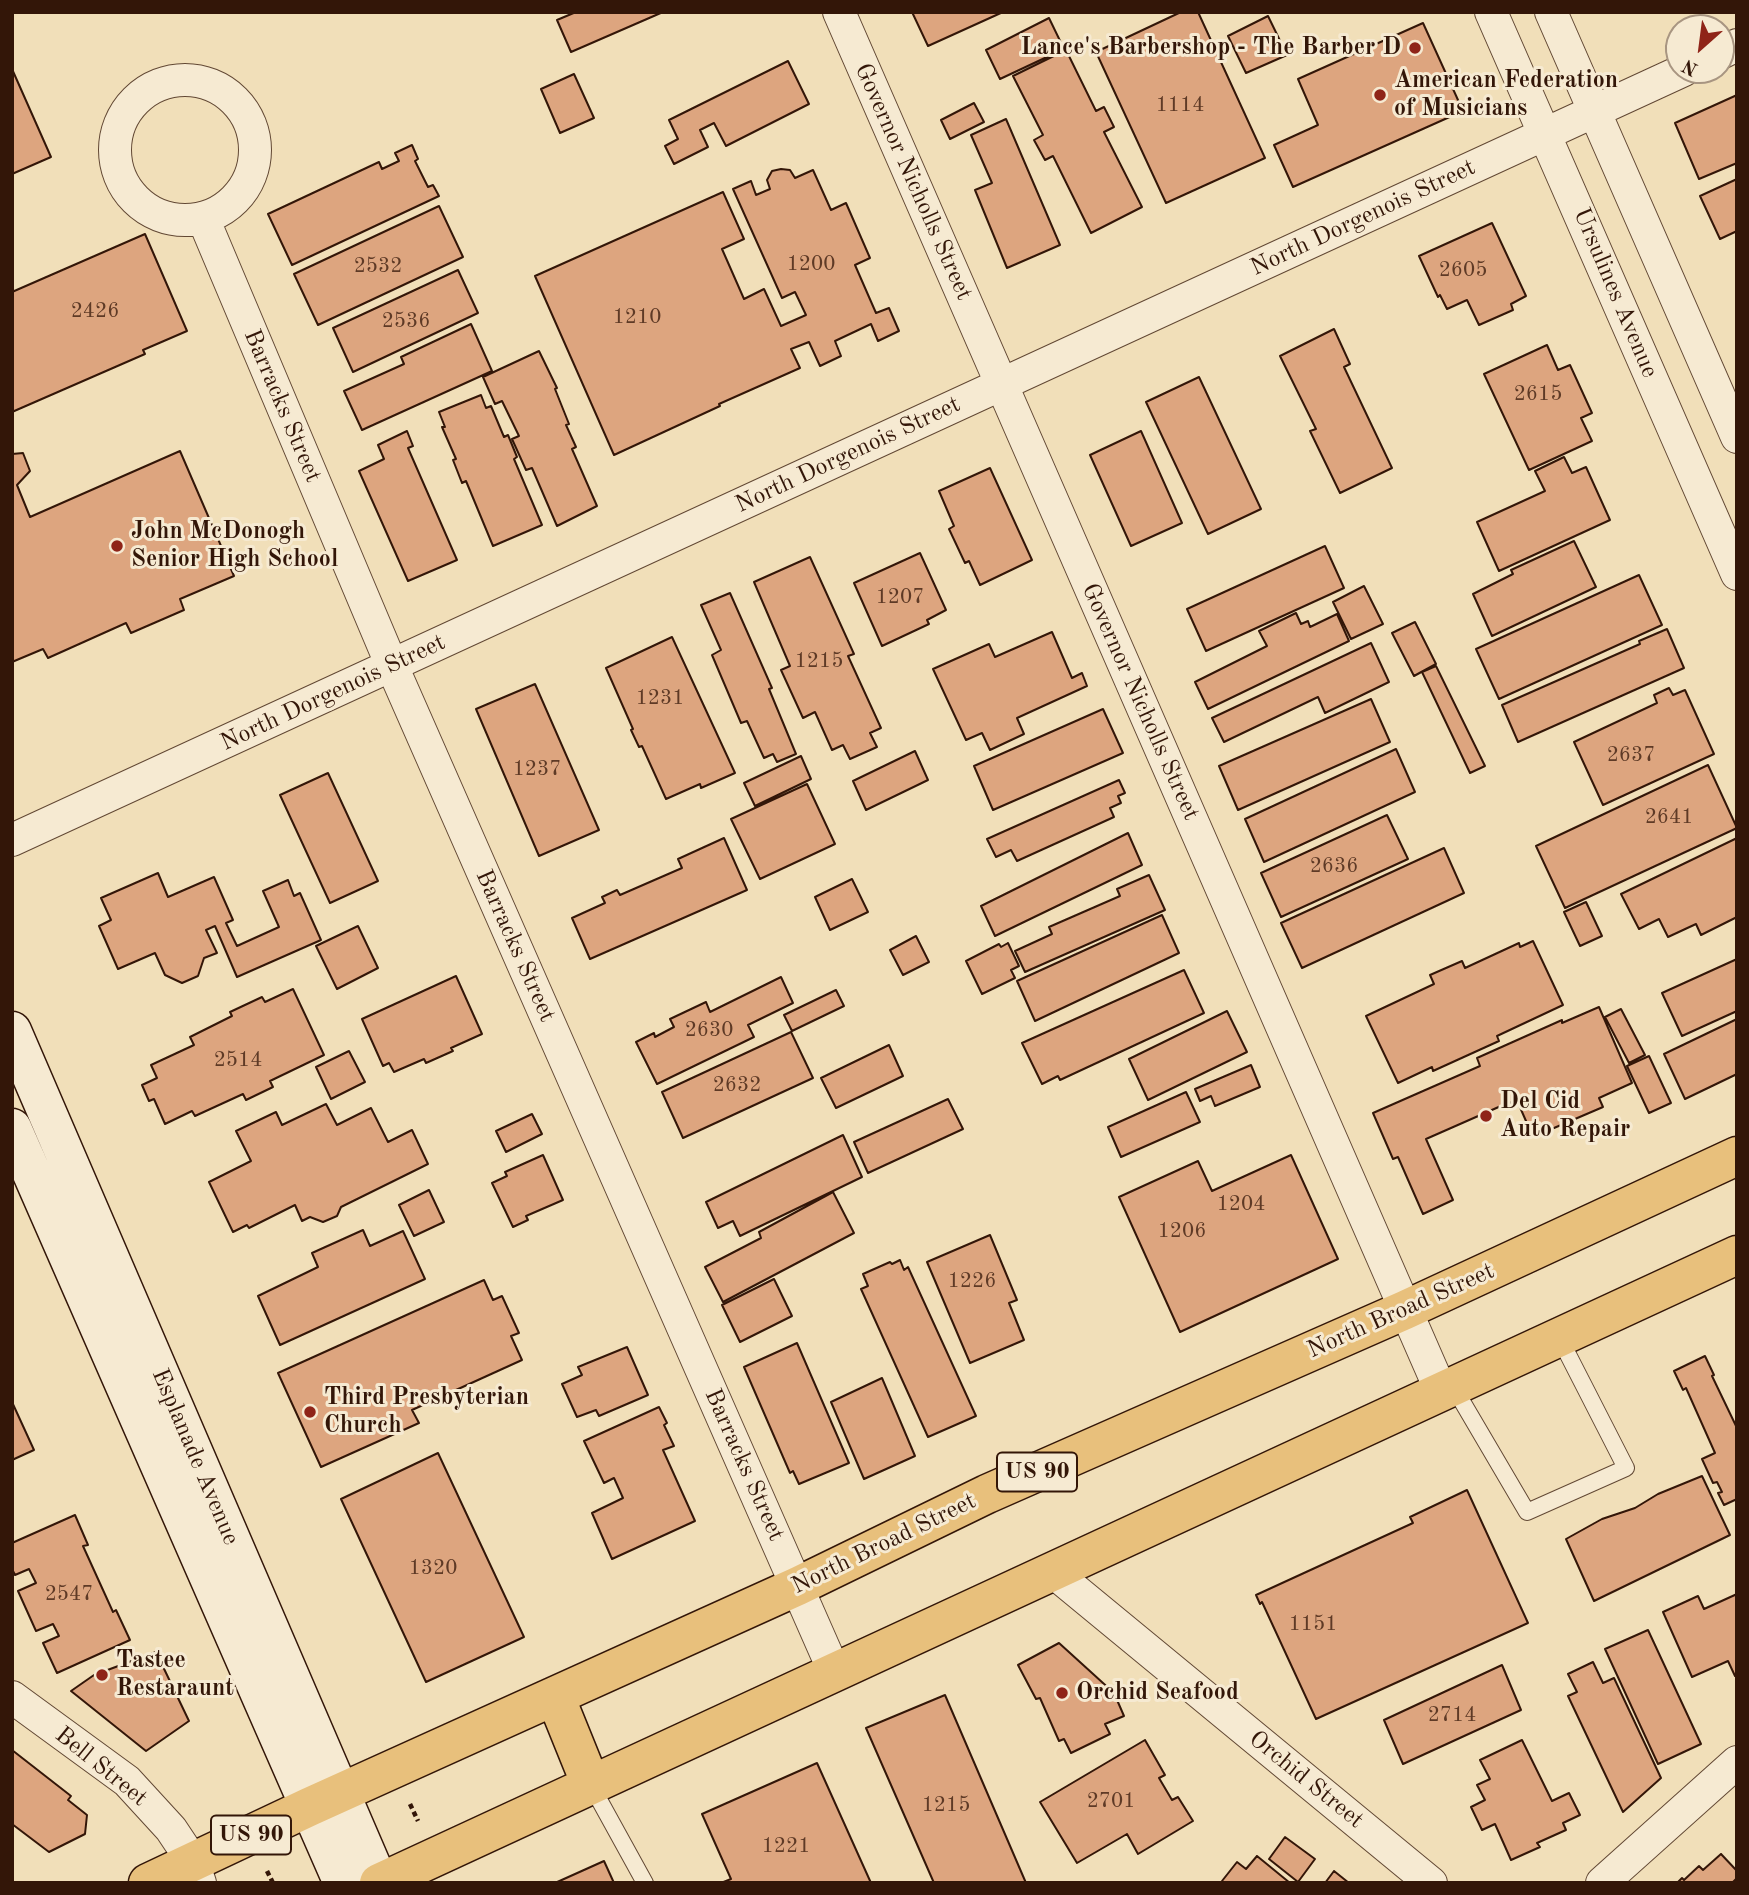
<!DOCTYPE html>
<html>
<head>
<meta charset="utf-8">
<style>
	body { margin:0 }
	#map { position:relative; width:1749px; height:1895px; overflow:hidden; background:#f1dfb9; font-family:"Old Standard TT",serif }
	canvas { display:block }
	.frame { position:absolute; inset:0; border:14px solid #331608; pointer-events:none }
	.north { position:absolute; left:1665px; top:14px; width:70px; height:70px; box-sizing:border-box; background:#f6ead2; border:2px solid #a89581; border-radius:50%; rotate:208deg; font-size:19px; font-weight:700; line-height:28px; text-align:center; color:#331608 }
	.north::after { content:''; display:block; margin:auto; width:24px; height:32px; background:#8f2418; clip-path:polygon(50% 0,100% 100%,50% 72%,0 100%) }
</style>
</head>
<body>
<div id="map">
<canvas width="1749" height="1895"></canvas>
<div class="frame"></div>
<div class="north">N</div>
</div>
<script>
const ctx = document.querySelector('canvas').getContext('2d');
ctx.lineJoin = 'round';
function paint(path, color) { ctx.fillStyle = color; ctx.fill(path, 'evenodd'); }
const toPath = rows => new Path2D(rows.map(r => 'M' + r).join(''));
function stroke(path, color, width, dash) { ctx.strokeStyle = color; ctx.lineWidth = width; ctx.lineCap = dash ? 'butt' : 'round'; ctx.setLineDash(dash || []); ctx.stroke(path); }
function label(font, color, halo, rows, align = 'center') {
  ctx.font = font + ' "Old Standard TT",serif'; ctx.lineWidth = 6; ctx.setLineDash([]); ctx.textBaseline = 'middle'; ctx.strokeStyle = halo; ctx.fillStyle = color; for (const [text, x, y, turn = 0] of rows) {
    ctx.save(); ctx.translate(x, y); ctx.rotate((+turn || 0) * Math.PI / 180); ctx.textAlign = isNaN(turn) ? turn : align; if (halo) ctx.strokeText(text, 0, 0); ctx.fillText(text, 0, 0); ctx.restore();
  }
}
const building = toPath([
	[576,12,663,12,571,52,557,20,576,12],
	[912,12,1003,12,928,46,912,12],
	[1181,12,1198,12,1265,158,1166,203,1096,52,1181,12],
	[1268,16,1287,55,1246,73,1228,36,1268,16],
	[1049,18,1064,49,1000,79,986,50,1049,18],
	[1423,23,1463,111,1293,187,1274,145,1318,125,1298,79,1423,23],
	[1066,50,1096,111,1104,107,1114,127,1104,132,1142,207,1091,233,1053,156,1045,160,1034,140,1043,135,1013,76,1066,50],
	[788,61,809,104,726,146,714,123,700,130,708,147,674,164,665,146,678,139,669,120,788,61],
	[12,69,51,157,12,174,12,69],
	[574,74,594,118,560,133,541,89,574,74],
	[1737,95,1737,163,1699,179,1675,123,1737,95],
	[974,103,984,122,950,139,941,120,974,103],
	[1006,119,1060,245,1007,268,975,190,992,183,971,135,1006,119],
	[412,145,418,159,415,161,428,187,433,185,439,196,292,265,268,214,379,162,382,169,399,161,395,153,412,145],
	[781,169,790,170,795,178,813,170,831,210,846,203,870,258,855,265,876,313,889,308,899,331,878,341,871,324,835,341,841,356,820,366,809,342,791,349,800,368,719,404,720,406,614,455,535,276,723,192,744,239,722,249,744,299,764,289,781,326,806,315,795,292,782,298,733,189,751,181,756,195,770,189,767,180,772,171,781,169],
	[1737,179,1737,231,1720,239,1700,196,1737,179],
	[439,206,463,257,318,325,294,274,439,206],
	[1492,223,1526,296,1511,304,1513,310,1479,325,1467,300,1447,309,1440,295,1438,297,1419,256,1492,223],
	[145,234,187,331,143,350,145,354,12,412,12,292,145,234],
	[458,270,478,313,353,372,333,328,458,270],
	[471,324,492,371,362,430,344,391,404,364,401,357,471,324],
	[1334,329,1350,364,1344,367,1392,468,1340,493,1310,431,1316,429,1280,356,1334,329],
	[1547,345,1558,370,1570,365,1592,413,1581,418,1592,441,1529,470,1484,374,1547,345],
	[539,351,557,388,555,389,569,424,566,425,576,447,572,449,597,506,557,526,532,468,526,470,512,439,519,436,502,401,495,404,483,377,539,351],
	[1199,377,1261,509,1208,534,1146,402,1199,377],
	[481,395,486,408,491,406,504,437,508,435,517,457,514,459,542,525,493,546,466,481,462,483,453,460,456,459,442,427,445,427,439,412,481,395],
	[407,431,413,446,408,448,457,560,408,581,359,471,384,459,378,445,407,431],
	[1141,431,1182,523,1131,546,1090,455,1141,431],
	[180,451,234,576,180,599,184,610,131,633,126,623,48,658,43,649,12,662,12,454,23,453,30,471,17,485,30,517,180,451],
	[1564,457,1572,473,1586,467,1610,520,1499,571,1477,522,1545,491,1535,471,1564,457],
	[990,468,1032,560,980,585,969,561,965,563,949,529,954,526,939,491,990,468],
	[1574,541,1596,587,1492,636,1473,594,1513,574,1511,570,1574,541],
	[1325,546,1344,588,1206,651,1187,609,1325,546],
	[920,553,946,610,927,620,929,624,882,646,854,583,920,553],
	[810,557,854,654,848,656,881,728,870,733,877,747,850,759,843,745,832,750,815,712,803,718,781,670,790,666,754,582,810,557],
	[1639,575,1662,625,1499,699,1476,649,1639,575],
	[1364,586,1383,624,1351,639,1333,602,1364,586],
	[730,593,772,688,769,689,796,754,777,762,773,754,764,758,747,721,741,723,712,655,721,650,701,605,730,593],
	[1296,613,1301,624,1308,621,1310,627,1337,614,1349,641,1208,709,1195,682,1267,646,1259,631,1296,613],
	[1415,622,1436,664,1414,676,1392,633,1415,622],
	[1667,629,1684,668,1518,742,1502,705,1640,644,1639,641,1667,629],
	[1052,632,1072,678,1082,673,1087,686,1017,718,1024,734,990,750,982,733,966,740,933,669,989,644,995,657,1052,632],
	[672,637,735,773,701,788,700,784,666,799,642,746,639,747,631,730,633,729,606,668,672,637],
	[1371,643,1389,682,1325,713,1318,697,1224,742,1212,718,1371,643],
	[1436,666,1485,766,1470,773,1422,672,1436,666],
	[535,684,599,830,539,856,476,709,535,684],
	[1669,688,1673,695,1685,690,1714,754,1603,805,1574,742,1657,703,1654,695,1669,688],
	[1371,699,1390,742,1238,810,1219,766,1371,699],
	[1103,709,1123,753,993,810,974,766,1103,709],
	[1396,749,1415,792,1264,862,1245,819,1396,749],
	[915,751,928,780,866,810,853,781,915,751],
	[801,756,811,779,755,806,744,783,801,756],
	[1708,765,1737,828,1565,908,1536,846,1708,765],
	[328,773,378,881,330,903,280,795,328,773],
	[1119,780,1125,793,1118,796,1121,803,1110,808,1114,817,1017,861,1011,850,996,857,987,839,1119,780],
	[807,784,835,844,760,879,731,819,807,784],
	[1387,815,1408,859,1281,917,1261,873,1387,815],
	[1128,833,1142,865,995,936,981,906,1128,833],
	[724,838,747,890,590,959,572,918,605,903,602,897,617,890,620,895,682,868,678,859,724,838],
	[1737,838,1737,917,1701,935,1696,924,1668,937,1659,919,1639,929,1621,894,1737,838],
	[1444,848,1464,893,1302,968,1281,923,1444,848],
	[158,873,168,897,214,877,233,920,226,923,237,946,279,927,263,891,288,880,294,896,300,893,321,940,237,977,215,926,206,930,217,953,204,958,198,976,182,983,165,975,155,953,118,969,99,926,111,920,101,898,158,873],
	[1149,875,1165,910,1025,972,1015,951,1052,934,1049,927,1120,896,1117,889,1149,875],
	[852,879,868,912,830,930,815,897,852,879],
	[1586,902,1602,936,1580,946,1564,912,1586,902],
	[1162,915,1179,953,1035,1021,1017,981,1162,915],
	[358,926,378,968,337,989,316,946,358,926],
	[916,936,929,962,903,975,890,950,916,936],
	[1533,941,1563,1005,1497,1036,1499,1041,1433,1071,1432,1067,1398,1083,1366,1016,1434,984,1430,975,1462,961,1465,968,1519,943,1520,947,1533,941],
	[1008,943,1019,966,1011,970,1015,978,982,994,966,961,999,944,1001,947,1008,943],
	[1737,959,1737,1011,1682,1036,1662,993,1737,959],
	[1184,970,1204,1013,1060,1080,1058,1076,1042,1084,1022,1043,1184,970],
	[456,976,482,1034,451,1048,453,1051,426,1063,424,1059,394,1072,389,1063,383,1066,362,1019,456,976],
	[781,977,793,1003,748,1025,754,1037,657,1084,636,1042,654,1033,655,1037,674,1027,670,1019,706,1002,710,1012,781,977],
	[293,989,324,1055,270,1081,273,1087,246,1100,243,1094,195,1116,192,1111,165,1124,154,1099,149,1101,142,1085,157,1078,151,1065,194,1045,190,1037,232,1016,230,1012,262,997,265,1002,293,989],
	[836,990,844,1006,792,1031,784,1015,836,990],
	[1599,1007,1632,1083,1599,1098,1603,1107,1533,1137,1519,1105,1513,1108,1510,1102,1426,1139,1453,1200,1423,1214,1398,1157,1393,1159,1373,1113,1480,1066,1477,1058,1562,1020,1562,1023,1599,1007],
	[1621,1009,1645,1055,1629,1063,1605,1017,1621,1009],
	[1227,1011,1247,1052,1148,1100,1129,1059,1227,1011],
	[1737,1019,1737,1074,1685,1099,1664,1054,1737,1019],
	[791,1032,813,1078,683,1138,662,1092,791,1032],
	[889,1045,903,1076,836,1108,821,1078,889,1045],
	[349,1051,365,1082,331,1099,316,1067,349,1051],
	[1649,1056,1671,1103,1649,1113,1627,1066,1649,1056],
	[1251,1065,1260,1087,1215,1106,1211,1096,1200,1101,1195,1089,1251,1065],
	[1186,1092,1200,1122,1121,1157,1108,1127,1186,1092],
	[948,1099,963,1129,868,1173,854,1142,948,1099],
	[326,1104,337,1125,371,1108,388,1142,412,1130,428,1164,341,1207,337,1216,323,1222,310,1217,302,1221,295,1205,249,1228,247,1225,233,1232,209,1182,251,1161,236,1131,276,1112,282,1125,326,1104],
	[532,1114,542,1134,506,1152,496,1131,532,1114],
	[843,1135,862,1177,740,1236,733,1221,718,1228,706,1202,843,1135],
	[543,1155,563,1200,526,1216,528,1220,513,1227,492,1183,507,1176,505,1172,543,1155],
	[1291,1155,1338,1259,1180,1332,1119,1197,1198,1161,1212,1191,1291,1155],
	[429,1190,444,1222,414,1236,399,1205,429,1190],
	[833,1192,854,1233,723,1302,705,1267,761,1238,759,1232,833,1192],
	[363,1230,370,1246,403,1231,425,1279,280,1345,258,1296,318,1267,312,1253,363,1230],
	[990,1235,1017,1300,1009,1303,1024,1340,970,1363,927,1262,990,1235],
	[900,1260,904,1270,908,1267,976,1416,928,1437,861,1289,868,1286,863,1274,890,1262,892,1264,900,1260],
	[774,1279,792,1316,740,1342,722,1305,774,1279],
	[484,1280,493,1300,502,1296,519,1333,511,1336,522,1360,412,1410,419,1423,321,1467,278,1373,484,1280],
	[797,1343,849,1463,799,1484,793,1471,790,1473,744,1367,797,1343],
	[627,1347,648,1395,599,1416,596,1410,577,1417,562,1384,582,1375,578,1367,627,1347],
	[1705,1356,1714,1375,1712,1376,1737,1428,1737,1499,1724,1505,1718,1493,1722,1492,1717,1482,1713,1483,1702,1459,1715,1453,1686,1388,1683,1390,1674,1371,1705,1356],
	[882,1378,915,1456,864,1479,831,1402,882,1378],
	[12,1402,34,1450,12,1460,12,1402],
	[659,1407,667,1423,664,1425,674,1446,663,1450,695,1521,612,1559,592,1513,623,1498,614,1478,604,1483,584,1441,659,1407],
	[438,1453,524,1637,426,1682,341,1499,438,1453],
	[1702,1476,1730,1535,1594,1601,1566,1539,1602,1519,1635,1508,1658,1494,1702,1476],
	[1467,1490,1528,1623,1316,1719,1262,1602,1260,1604,1256,1595,1413,1523,1410,1517,1467,1490],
	[75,1515,88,1545,83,1546,113,1612,116,1610,130,1640,57,1673,43,1643,59,1636,53,1624,36,1631,18,1591,36,1583,29,1569,15,1575,12,1569,12,1543,75,1515],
	[1737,1594,1737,1675,1735,1676,1728,1661,1692,1677,1663,1612,1698,1596,1704,1609,1737,1594],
	[1648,1630,1701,1744,1658,1764,1605,1649,1648,1630],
	[1059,1643,1114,1693,1124,1716,1105,1724,1110,1734,1071,1753,1064,1739,1059,1741,1040,1698,1036,1699,1018,1665,1059,1643],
	[156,1652,189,1721,146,1751,71,1691,94,1675,156,1652],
	[1593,1662,1603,1683,1614,1678,1661,1778,1623,1812,1568,1696,1577,1692,1568,1674,1593,1662],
	[1502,1665,1521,1710,1403,1764,1384,1720,1502,1665],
	[945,1695,1026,1883,934,1883,866,1728,945,1695],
	[1145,1740,1165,1775,1159,1778,1172,1800,1178,1797,1193,1821,1138,1854,1127,1834,1077,1863,1040,1802,1145,1740],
	[1522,1740,1552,1801,1569,1793,1580,1815,1563,1823,1566,1830,1537,1843,1540,1847,1511,1860,1495,1824,1482,1830,1471,1807,1485,1800,1477,1785,1490,1779,1480,1760,1522,1740],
	[12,1750,71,1796,68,1800,87,1815,85,1834,49,1852,12,1824,12,1750],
	[817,1763,871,1883,721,1883,731,1879,702,1814,817,1763],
	[1285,1837,1315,1859,1298,1882,1269,1859,1285,1837],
	[1721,1854,1737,1871,1737,1878,1732,1883,1677,1883,1682,1878,1684,1880,1699,1866,1703,1870,1721,1854],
	[1257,1856,1290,1883,1224,1883,1222,1881,1237,1862,1246,1869,1257,1856],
	[604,1861,614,1883,555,1883,604,1861],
	[1334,1871,1349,1883,1325,1883,1334,1871]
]);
paint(building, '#dda57f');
stroke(building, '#331608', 2);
const lane = toPath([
	[1453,1386,1527,1512,1626,1468,1559,1337],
	[591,1785,645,1883]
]);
const street = toPath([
	[839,12,1441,1391],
	[1491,12,1737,574],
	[1551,12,1737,437],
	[1721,53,1737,45],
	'115 150a70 70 0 1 1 140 0a70 70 0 1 1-140 0Z',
	[203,218,392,666,834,1671],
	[12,840,1684,70],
	[1052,1571,1431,1883],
	[12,1697,127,1781,171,1829,193,1862,200,1883],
	[1602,1883,1737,1762]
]);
const secondary = toPath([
	[12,1031,379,1883],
	[12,1128,343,1883]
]);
const primary = toPath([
	[555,1696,591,1785],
	[148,1883,309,1807,798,1586,987,1494,1405,1310,1737,1156],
	[379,1883,1737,1255]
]);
stroke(lane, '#624834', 18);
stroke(street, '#624834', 34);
stroke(secondary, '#331608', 41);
stroke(primary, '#331608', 41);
stroke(toPath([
	[410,1804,418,1821],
	[267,1871,273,1883]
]), '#331608', 4.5, [5, 3.5]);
stroke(lane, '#f6ead2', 16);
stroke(street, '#f6ead2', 32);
stroke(secondary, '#f6ead2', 38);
stroke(primary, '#e8c07c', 38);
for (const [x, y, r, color] of [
	[1415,48,7,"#8f2418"],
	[1380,95,7,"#8f2418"],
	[117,546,7,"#8f2418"],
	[1486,1116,7,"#8f2418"],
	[310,1412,7,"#8f2418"],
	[102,1675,7,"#8f2418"],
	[1062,1693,7,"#8f2418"]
]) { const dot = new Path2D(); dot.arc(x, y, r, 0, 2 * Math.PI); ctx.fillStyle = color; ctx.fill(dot); stroke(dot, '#f6ead2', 2.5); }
label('21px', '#5e3a26', null, [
	["1114",1180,105],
	["1200",811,264],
	["2532",378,266],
	["2605",1463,270],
	["2426",95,311],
	["1210",637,317],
	["2536",406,321],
	["2615",1538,394],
	["1207",900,597],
	["1215",819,661],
	["1231",660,698],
	["2637",1631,755],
	["1237",537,769],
	["2641",1669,817],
	["2636",1334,866],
	["2630",709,1030],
	["2514",238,1060],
	["2632",737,1085],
	["1204",1241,1204],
	["1206",1182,1231],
	["1226",972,1281],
	["1320",433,1568],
	["2547",69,1594],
	["1151",1313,1624],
	["2714",1452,1715],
	["2701",1111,1801],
	["1215",946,1805],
	["1221",786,1846]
]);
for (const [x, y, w] of [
	[1037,1472,80],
	[251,1835,80]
]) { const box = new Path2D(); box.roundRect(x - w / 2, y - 19.5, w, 39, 5); ctx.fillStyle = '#f6ead2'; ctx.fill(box); stroke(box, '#331608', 2); }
label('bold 23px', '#331608', null, [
	["US 90",1037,1472],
	["US 90",251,1835]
]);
label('bold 24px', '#331608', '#f6ead2', [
	["Lance's Barbershop - The Barber D",1401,48,"right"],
	["American Federation",1394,81],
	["of Musicians",1394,109],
	["John McDonogh",131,532],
	["Senior High School",131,560],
	["Del Cid",1500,1102],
	["Auto Repair",1500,1130],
	["Third Presbyterian",324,1398],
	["Church",324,1426],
	["Tastee",116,1661],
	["Restaraunt",116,1689],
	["Orchid Seafood",1076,1693]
], 'left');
label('24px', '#331608', '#f6ead2', [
	["Governor Nicholls Street",913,182,66],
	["North Dorgenois Street",1363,218,-25],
	["Ursulines Avenue",1615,293,67],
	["Barracks Street",282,406,67],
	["North Dorgenois Street",848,455,-25],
	["North Dorgenois Street",333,693,-25],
	["Governor Nicholls Street",1140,702,66],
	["Barracks Street",515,946,66],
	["North Broad Street",1401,1311,-24],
	["Esplanade Avenue",195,1457,67],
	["Barracks Street",744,1465,66],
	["North Broad Street",884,1544,-26],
	["Bell Street",101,1767,39],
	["Orchid Street",1306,1780,39]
]);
</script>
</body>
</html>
